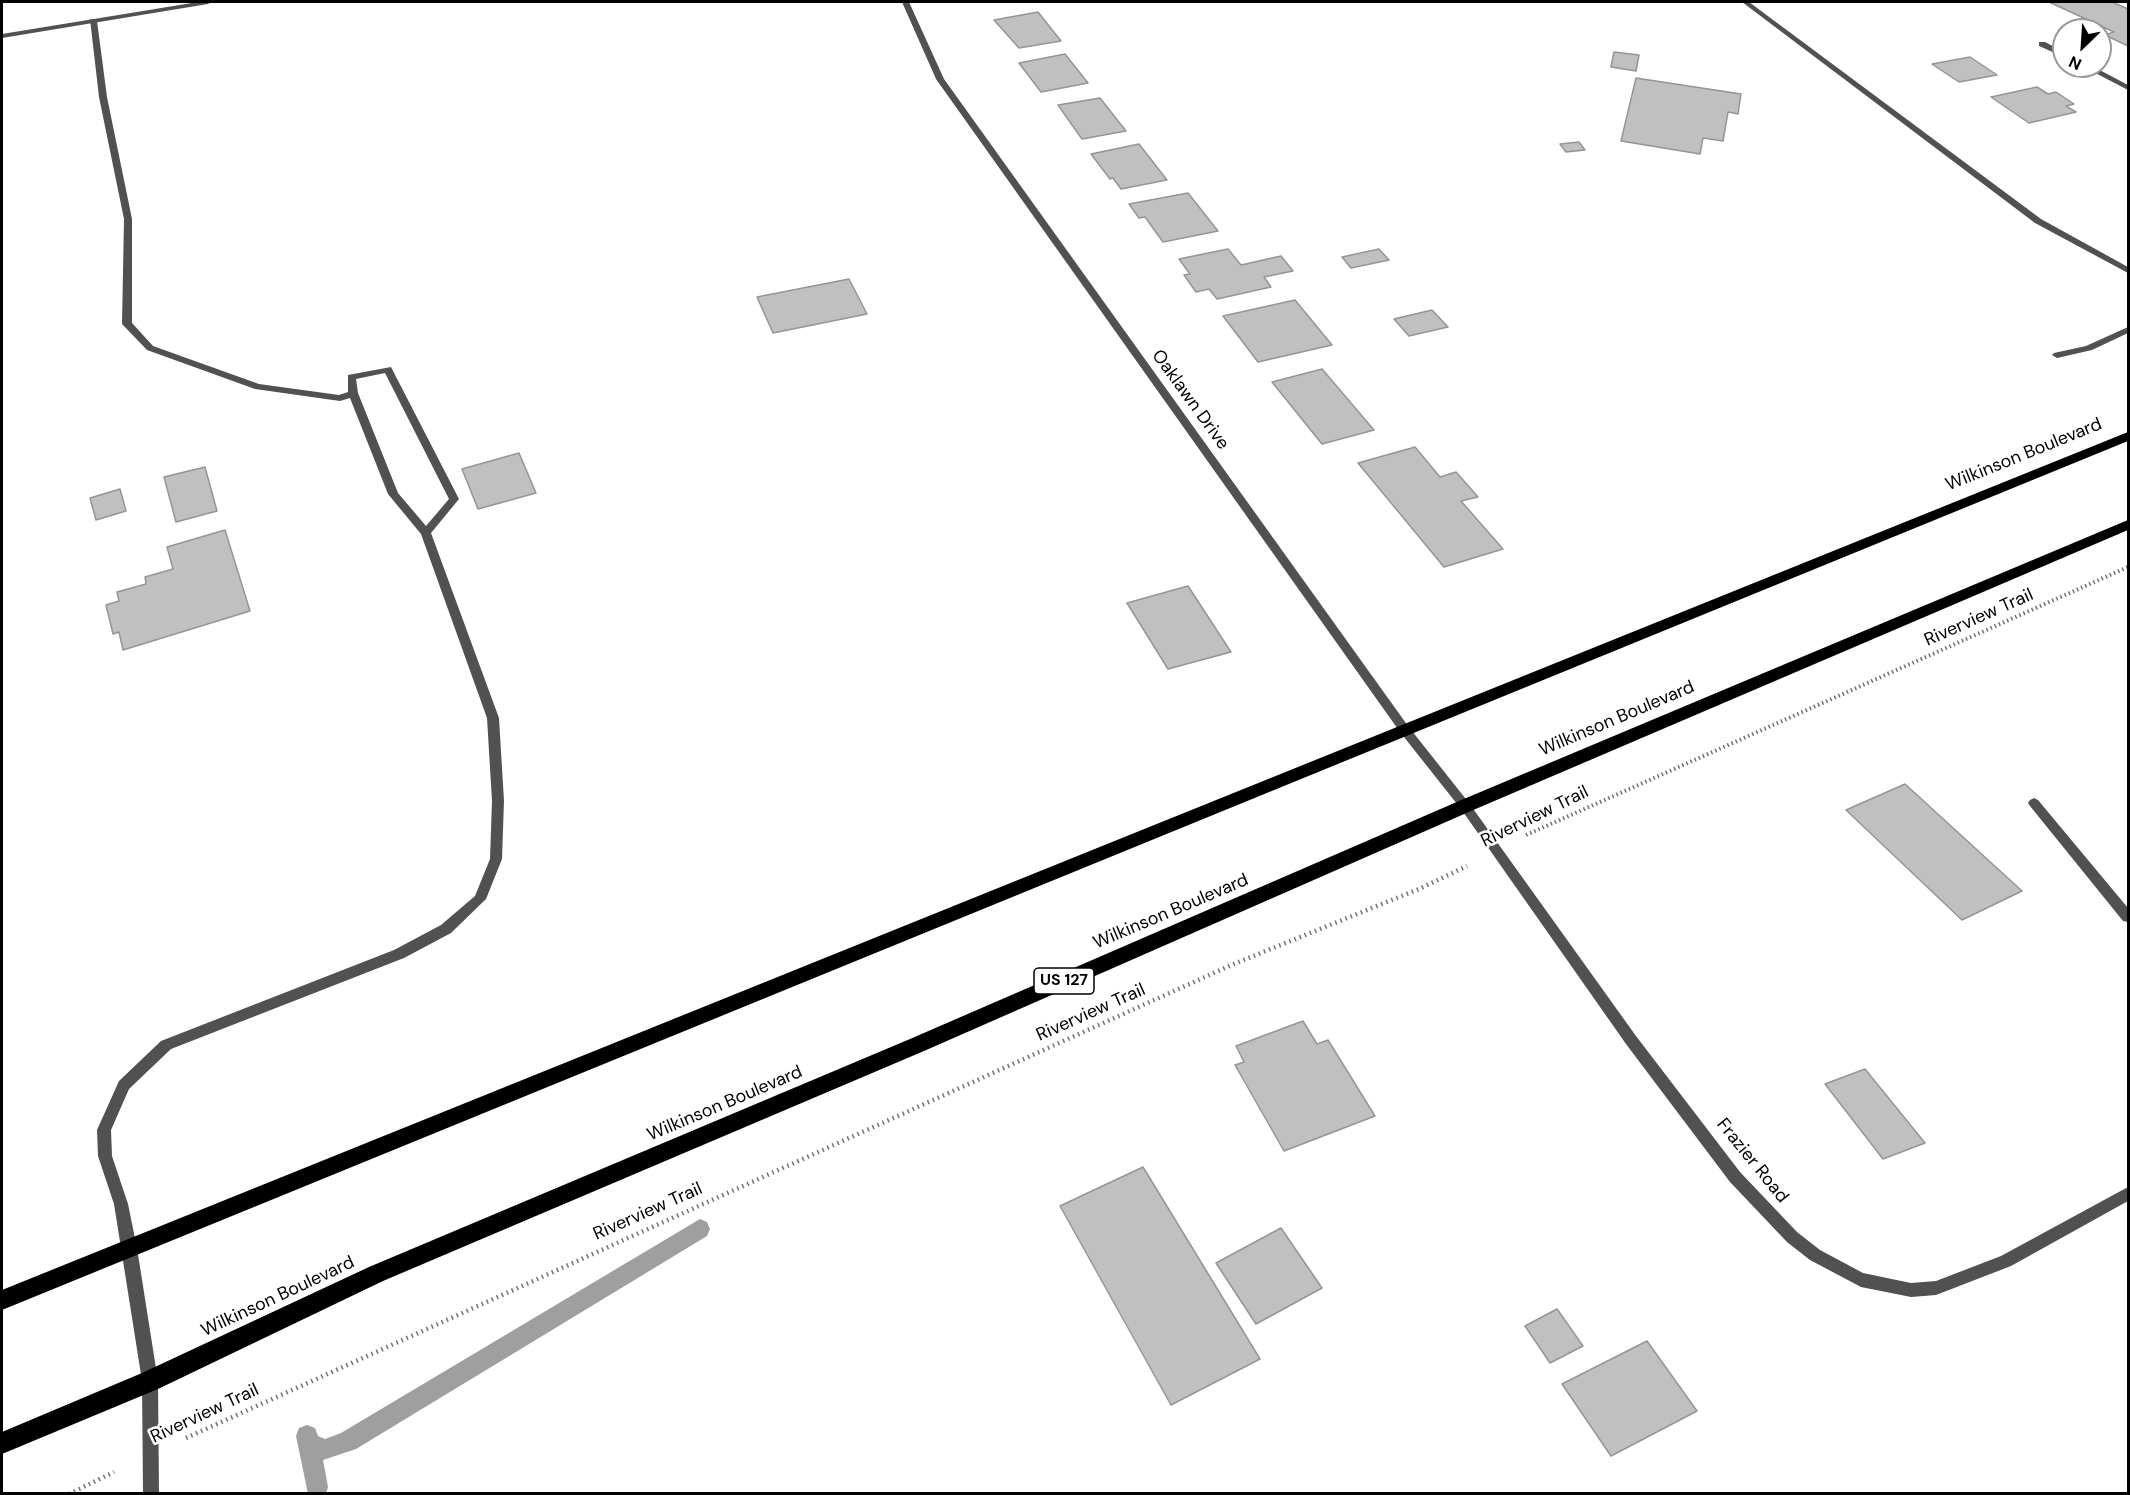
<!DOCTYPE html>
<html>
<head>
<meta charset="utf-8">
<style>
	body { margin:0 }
	#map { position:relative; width:2130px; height:1495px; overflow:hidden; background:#fff; font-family:"DM Sans",sans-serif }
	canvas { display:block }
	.frame { position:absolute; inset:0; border:3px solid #000; pointer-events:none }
	.north { position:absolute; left:2052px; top:18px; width:60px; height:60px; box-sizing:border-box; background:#fff; border:2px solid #999; border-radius:50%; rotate:205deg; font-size:16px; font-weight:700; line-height:24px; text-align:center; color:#000 }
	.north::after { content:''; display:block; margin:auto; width:21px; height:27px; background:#000; clip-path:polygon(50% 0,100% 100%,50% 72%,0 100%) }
</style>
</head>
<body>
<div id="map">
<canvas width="2130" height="1495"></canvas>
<div class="frame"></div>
<div class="north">N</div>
</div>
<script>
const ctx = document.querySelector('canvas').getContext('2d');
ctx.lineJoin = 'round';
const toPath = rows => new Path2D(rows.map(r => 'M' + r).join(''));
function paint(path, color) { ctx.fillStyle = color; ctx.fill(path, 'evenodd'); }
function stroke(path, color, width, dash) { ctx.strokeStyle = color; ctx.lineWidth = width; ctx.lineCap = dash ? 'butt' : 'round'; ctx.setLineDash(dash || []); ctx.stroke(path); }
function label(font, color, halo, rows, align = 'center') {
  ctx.font = font + ' "DM Sans",sans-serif'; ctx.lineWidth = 5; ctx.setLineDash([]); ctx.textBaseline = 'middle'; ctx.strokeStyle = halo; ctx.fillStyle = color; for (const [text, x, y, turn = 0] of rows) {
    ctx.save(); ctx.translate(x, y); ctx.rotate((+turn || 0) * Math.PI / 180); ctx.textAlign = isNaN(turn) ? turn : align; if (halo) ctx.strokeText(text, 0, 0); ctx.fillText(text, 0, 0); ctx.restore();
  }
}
paint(toPath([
	[700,1219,707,1222,710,1229,707,1236,356,1449,323,1460,328,1487,326,1494,308,1494,296,1436,299,1428,307,1425,315,1428,318,1436,325,1439,341,1433,700,1219]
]), '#9f9f9f');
const building = toPath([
	[2049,2,2112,2,2128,9,2128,46,2105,35,2114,32,2049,2],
	[1038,12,1061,41,1019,48,994,20,1038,12],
	[1614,52,1639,55,1636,71,1611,67,1614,52],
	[1065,54,1088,83,1041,92,1019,63,1065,54],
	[1970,57,1997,75,1959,82,1932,64,1970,57],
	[1636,78,1741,94,1738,114,1728,112,1723,141,1703,138,1700,154,1621,141,1636,78],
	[2037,87,2048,94,2056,92,2074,104,2066,106,2076,112,2029,123,1991,97,2037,87],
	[1100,98,1126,131,1082,139,1058,105,1100,98],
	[1579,142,1585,150,1566,152,1560,144,1579,142],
	[1139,144,1167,180,1121,189,1113,178,1110,179,1091,154,1139,144],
	[1188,193,1218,231,1163,242,1145,217,1139,218,1129,204,1188,193],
	[1228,249,1241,265,1281,256,1293,271,1264,277,1271,287,1217,299,1209,289,1196,292,1184,275,1190,274,1179,259,1228,249],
	[1379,249,1389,260,1351,268,1342,257,1379,249],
	[849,279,867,314,773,333,757,297,849,279],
	[1295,300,1332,345,1258,362,1223,316,1295,300],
	[1432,310,1448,327,1409,336,1394,319,1432,310],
	[1322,369,1374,430,1322,444,1272,382,1322,369],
	[1415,447,1440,477,1456,472,1478,497,1461,501,1503,549,1444,567,1358,463,1415,447],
	[519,453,536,493,478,509,462,469,519,453],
	[205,467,217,511,176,522,164,477,205,467],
	[120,489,126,511,96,520,90,498,120,489],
	[225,530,250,611,123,650,119,632,113,634,106,605,119,601,117,592,146,584,145,577,173,569,167,547,225,530],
	[1188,586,1231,652,1168,669,1127,603,1188,586],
	[1905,784,2022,891,1962,920,1846,810,1905,784],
	[1303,1021,1317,1044,1328,1040,1375,1116,1284,1151,1235,1065,1244,1062,1236,1046,1303,1021],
	[1865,1069,1925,1143,1883,1159,1825,1084,1865,1069],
	[1143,1167,1260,1359,1171,1405,1060,1206,1143,1167],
	[1281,1228,1322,1288,1256,1324,1216,1263,1281,1228],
	[1557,1309,1583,1346,1550,1363,1525,1326,1557,1309],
	[1647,1341,1697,1411,1611,1456,1562,1384,1647,1341]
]);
paint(building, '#c0c0c0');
stroke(building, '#959595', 1.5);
stroke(toPath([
	[1526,835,2128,567]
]), '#737373', 4, [1.5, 3]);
stroke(toPath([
	[186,1438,1236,963,1419,889,1467,866],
	[69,1494,114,1472]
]), '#737373', 4.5, [1.5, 4]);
paint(toPath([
	[1742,2,1749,2,2041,219,2128,267,2128,273,2035,223,1742,2],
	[90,19,97,21,107,97,132,219,132,323,153,346,259,384,339,395,348,392,348,375,391,367,459,499,431,533,499,718,504,801,502,859,486,899,451,933,404,958,171,1049,129,1089,111,1130,112,1156,128,1204,137,1248,134,1253,129,1255,124,1253,121,1248,114,1204,98,1156,97,1130,119,1081,161,1041,394,950,441,925,475,896,490,859,492,801,487,718,421,534,388,494,350,398,340,401,255,389,147,350,122,324,124,219,99,97,90,19],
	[385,373,449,499,426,526,398,493,358,393,356,379,385,373],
	[2039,42,2045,42,2064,52,2064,57,2039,46,2039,42],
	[2082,66,2092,66,2128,85,2128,90,2082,66]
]), '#515151');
paint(toPath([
	[198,2,212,2,208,4,2,38,2,34,198,2],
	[902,2,909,2,944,79,1408,726,1469,803,1636,1036,1740,1172,1797,1232,1820,1250,1863,1273,1911,1283,1936,1281,2001,1256,2128,1187,2128,1201,2011,1266,1936,1295,1911,1297,1861,1287,1810,1260,1787,1242,1730,1182,1626,1044,1461,809,1400,732,936,79,902,2],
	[2128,327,2128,333,2092,350,2057,358,2052,355,2054,353,2086,346,2128,327],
	[2034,798,2038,800,2128,908,2128,922,2123,921,2030,806,2028,803,2030,800,2034,798],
	[129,1241,134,1243,137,1248,158,1381,159,1494,143,1494,142,1381,121,1248,124,1243,129,1241]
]), '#515151');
paint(toPath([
	[2128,432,2128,441,2,1310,2,1290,2128,432],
	[2128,520,2128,530,1471,811,924,1051,383,1281,158,1389,2,1454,2,1432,142,1373,369,1267,910,1039,1459,801,2128,520]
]), '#000');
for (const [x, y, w] of [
	[1064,981,60]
]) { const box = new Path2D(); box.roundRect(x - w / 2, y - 13, w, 26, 4.5); ctx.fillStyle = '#fff'; ctx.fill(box); stroke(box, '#000', 1.5); }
label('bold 16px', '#000', null, [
	["US 127",1064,981]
]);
label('18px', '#000', '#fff', [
	["Oaklawn Drive",1190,400,54],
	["Wilkinson Boulevard",2024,455,-22],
	["Riverview Trail",1979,618,-24],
	["Wilkinson Boulevard",1617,719,-23],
	["Riverview Trail",1535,817,-26],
	["Wilkinson Boulevard",1171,912,-23],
	["Riverview Trail",1091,1013,-24],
	["Wilkinson Boulevard",725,1104,-23],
	["Frazier Road",1752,1161,51],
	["Riverview Trail",648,1212,-24],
	["Wilkinson Boulevard",278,1297,-25],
	["Riverview Trail",205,1414,-25]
]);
</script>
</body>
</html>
